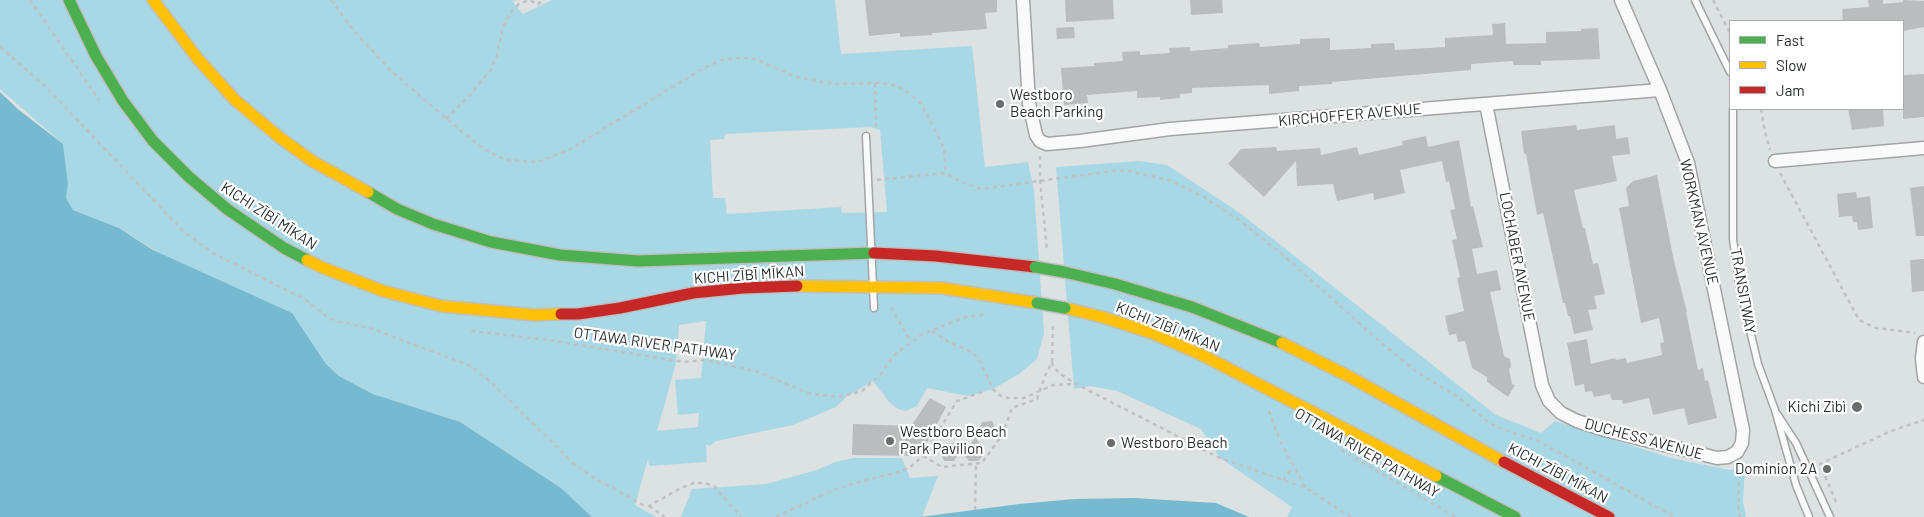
<!DOCTYPE html>
<html>
<head>
<meta charset="utf-8">
<style>
	body { margin:0 }
	#map { position:relative; width:1924px; height:517px; overflow:hidden; background:#dce1e2; font-family:Barlow,sans-serif }
	canvas { display:block }
	.legend { position:absolute; left:1729px; top:20px; width:175px; height:90px; box-sizing:border-box; background:#fff; border:1px solid #aaabac; margin:0; padding:6px 9px; list-style:none; font-size:15px; color:#2b2e2f }
	.legend li { display:flex; align-items:center; gap:10px; height:25px }
	.legend b { width:25px; border:1px solid #aaabac }
</style>
</head>
<body>
<div id="map">
<canvas width="1924" height="517"></canvas>
<ul class="legend">
<li><b style="height:6px;background:#4caf50"></b>Fast</li>
<li><b style="height:6px;background:#ffc107"></b>Slow</li>
<li><b style="height:6px;background:#c62828"></b>Jam</li>
</ul>
</div>
<script>
const ctx = document.querySelector('canvas').getContext('2d');
ctx.lineJoin = 'round';
function paint(path, color) { ctx.fillStyle = color; ctx.fill(path, 'evenodd'); }
const toPath = rows => new Path2D(rows.map(r => 'M' + r).join(''));
function stroke(path, color, width, dash) { ctx.strokeStyle = color; ctx.lineWidth = width; ctx.lineCap = dash ? 'butt' : 'round'; ctx.setLineDash(dash || []); ctx.stroke(path); }
function label(font, color, halo, rows, align = 'center') {
  ctx.font = font + ' Barlow,sans-serif'; ctx.lineWidth = 4.5; ctx.setLineDash([]); ctx.textBaseline = 'middle'; ctx.strokeStyle = halo; ctx.fillStyle = color; for (const [text, x, y, turn = 0] of rows) {
    ctx.save(); ctx.translate(x, y); ctx.rotate((+turn || 0) * Math.PI / 180); ctx.textAlign = isNaN(turn) ? turn : align; if (halo) ctx.strokeText(text, 0, 0); ctx.fillText(text, 0, 0); ctx.restore();
  }
}
paint(toPath([
	[0,0,517,0,512,1,523,14,552,0,835,0,841,54,972,46,985,167,1028,162,1034,190,1044,333,1037,359,1019,374,993,389,968,396,927,388,917,406,906,411,898,409,889,402,873,381,846,397,836,407,793,425,716,441,710,446,706,444,707,462,649,466,648,459,635,505,656,517,592,517,561,488,462,424,373,394,339,376,326,364,315,349,119,228,73,210,65,198,68,183,63,144,0,89],
	[870,127,880,130,887,212,842,213,841,207,727,214,725,198,713,198,710,140,724,139,725,134],
	[706,321,701,378,675,380,678,415,699,413,698,427,657,431,676,363,679,325],
	[1139,161,1167,165,1240,213,1496,415,1541,433,1555,421,1671,458,1730,470,1745,467,1743,502,1746,517,1287,517,1292,507,1220,458,1201,429,1117,391,1090,386,1074,389,1056,167],
	[854,458,902,458,910,478,938,476,922,517,681,517,692,489,766,484,817,470,835,462]
]), '#a8d8e6');
paint(toPath([
	[0,92,19,110,63,144,68,183,66,198,73,210,119,228,153,250,292,313,326,364,339,376,373,394,460,422,561,488,592,517,0,517],
	[1134,498,1216,503,1249,517,920,517,1019,504,1074,499]
]), '#77bacf');
paint(toPath([
	[865,0,997,0,997,12,985,13,987,29,932,33,932,35,900,37,900,33,869,36],
	[1065,0,1113,0,1114,19,1066,22],
	[1190,0,1222,0,1223,13,1191,15],
	[1868,0,1883,0,1883,4,1903,2,1903,0,1924,1,1924,27,1903,31,1903,21,1843,21,1842,9,1869,7],
	[1505,23,1506,44,1546,43,1546,32,1581,31,1581,29,1598,28,1600,59,1541,61,1541,65,1513,65,1513,61,1471,64,1471,70,1332,82,1332,84,1299,86,1299,91,1269,94,1269,85,1192,88,1192,93,1180,94,1180,98,1160,100,1160,97,1137,98,1137,91,1087,95,1088,103,1064,105,1061,68,1094,66,1094,63,1123,61,1122,52,1140,51,1140,55,1170,53,1169,48,1190,47,1190,51,1228,48,1228,45,1259,43,1260,47,1300,44,1300,39,1330,38,1330,50,1371,48,1371,44,1394,43,1395,50,1445,47,1445,38,1493,35,1492,24],
	[1074,27,1075,38,1057,39,1056,28],
	[1924,74,1924,117,1903,119,1903,75],
	[1848,109,1883,109,1884,126,1852,130],
	[1576,125,1577,130,1615,125,1616,139,1628,137,1630,154,1612,156,1617,181,1574,190,1583,228,1585,228,1593,264,1598,263,1605,294,1594,296,1597,309,1588,310,1593,330,1574,334,1570,316,1568,316,1565,303,1563,303,1543,213,1537,215,1526,154,1524,154,1521,131],
	[1426,136,1428,147,1459,140,1471,207,1473,206,1483,247,1472,249,1477,274,1497,270,1501,290,1490,292,1504,356,1510,359,1511,366,1509,370,1512,384,1515,385,1508,397,1487,382,1487,377,1472,368,1465,341,1458,342,1456,334,1449,335,1445,316,1464,311,1457,278,1460,277,1452,240,1457,239,1450,210,1455,209,1449,181,1446,182,1442,161,1400,170,1405,193,1374,200,1373,193,1337,201,1333,184,1297,186,1296,161,1264,197,1228,164,1241,149,1276,147,1277,151,1320,148,1321,155,1357,147,1359,155,1403,145,1402,141],
	[1657,175,1674,261,1687,312,1686,312,1698,370,1703,368,1705,381,1708,380,1717,418,1688,425,1684,408,1653,415,1649,398,1623,404,1622,400,1612,400,1610,394,1594,397,1592,391,1585,392,1584,384,1575,386,1567,343,1587,339,1591,364,1615,358,1616,360,1626,358,1627,363,1662,355,1660,343,1664,342,1659,318,1641,323,1619,208,1629,206,1626,188,1633,181],
	[1924,186,1924,236,1916,236,1910,188],
	[1856,192,1857,198,1870,196,1873,228,1858,230,1857,222,1853,222,1852,216,1839,217,1837,194],
	[1924,259,1924,291,1912,292,1910,260],
	[930,398,946,407,920,456,852,455,853,424,911,426],
	[992,421,996,429,992,438,976,438,984,451,982,457,978,461,969,461,963,454,979,432,978,430,982,422],
	[954,443,960,451,954,461,944,461,938,445]
]), '#babdbe');
const lane = toPath([
	[1695,0,1730,72],
	[1733,109,1733,239,1739,284,1758,364,1775,410,1796,485,1809,517],
	[866,136,874,308],
	[1777,414,1796,443,1830,517]
]);
const street = toPath([
	[1023,0,1029,103,1036,135,1040,141,1047,144,1080,141,1170,129,1660,90],
	[1486,104,1542,385,1549,401,1561,413,1577,421,1605,430,1717,458,1728,457,1737,452,1742,443,1743,430,1688,163,1660,90,1621,0],
	[1775,161,1924,148],
	[1924,342,1922,358,1924,377]
]);
const fast = toPath([
	[69,0,96,56,123,101,153,141,189,177,227,209,284,248,307,260],
	[368,192,397,209,433,224,491,242,560,255,638,261,874,253],
	[1064,272,1115,284,1192,307,1282,343],
	[1436,476,1515,517]
]);
const slow = toPath([
	[153,0,198,59,235,100,279,137,312,161,368,192],
	[307,260,321,267,383,291,441,306,535,315,561,314],
	[797,286,942,288,1037,303],
	[1065,308,1102,317,1152,333,1202,355,1436,476],
	[1282,343,1348,376,1504,462]
]);
const jam = toPath([
	[874,253,936,256,1035,267],
	[561,314,578,314,620,308,693,293,743,288,797,286],
	[1504,462,1609,517]
]);
stroke(lane, '#a1a5a6', 9);
stroke(street, '#a1a5a6', 15);
stroke(fast, '#bcbfbf', 14);
stroke(slow, '#bcbfbf', 14);
stroke(jam, '#bcbfbf', 14);
stroke(toPath([
	[30,0,99,100],
	[331,0,354,31,390,70,462,132,487,151,506,160,537,162,569,150,704,68,722,60,734,58,746,58,758,60,796,77,834,84,882,83,897,86,909,93,922,105,944,148,946,173],
	[1713,0,1730,33],
	[0,47,44,85,182,230,213,253,306,300,326,316,336,321,370,328,471,366,491,382,574,464,591,476,643,505,649,506,681,488,694,483,705,483,714,486,741,517],
	[875,83,876,130],
	[1761,109,1765,132,1770,150],
	[446,119,473,92,491,69,497,55,503,26,512,11,519,4,529,0,538,4,543,0],
	[1040,156,1040,180,1047,250],
	[1780,173,1859,320,1876,328,1915,333],
	[877,180,946,173,959,181,981,189,1113,171,1128,171,1169,180,1204,197,1239,220,1283,255,1379,341,1418,373,1458,397,1488,422,1499,428,1538,441,1675,517],
	[891,307,911,342],
	[471,331,549,340,684,362,704,360,756,371,808,393,838,397,862,391,880,375,894,355,921,335,965,317,984,315],
	[932,331,951,343,972,352,980,361,993,389,999,395,1008,398,1024,398,1053,385,1074,384],
	[1052,362,1054,368,1062,375,1076,384,1220,458,1306,488,1351,517],
	[1269,411,1281,443,1305,487],
	[1341,450,1456,517],
	[923,456,942,467,982,463,1003,434,1012,408,1037,399,1045,376,1052,362,1053,325],
	[1739,466,1738,507,1740,517],
	[1283,480,1293,467],
	[1836,502,1820,464,1891,431,1924,420],
	[649,506,665,517],
	[975,510,976,464],
	[776,517,829,492,852,484,899,472,910,467,923,456,957,401,985,391]
]), '#bfc1c2', 2.5, [4, 4]);
stroke(lane, '#fafafb', 6);
stroke(street, '#fafafb', 12);
stroke(fast, '#4caf50', 11);
stroke(slow, '#ffc107', 11);
stroke(jam, '#c62828', 11);
const fastBridge = toPath([
	[1035,267,1064,272],
	[1037,303,1065,308]
]);
stroke(fastBridge, '#bcbfbf', 14, []);
stroke(fastBridge, '#4caf50', 11);
for (const [x, y, r, color] of [
	[1000,104,5,"#696d6e"],
	[1857,407,6,"#696d6e"],
	[890,441,5,"#696d6e"],
	[1111,443,5,"#696d6e"],
	[1827,469,5,"#696d6e"]
]) { const dot = new Path2D(); dot.arc(x, y, r, 0, 2 * Math.PI); ctx.fillStyle = color; ctx.fill(dot); stroke(dot, '#fff', 2); }
label('15px', '#2b2e2f', '#fff', [
	["Westboro",1010,95],
	["Beach Parking",1010,112],
	["Kichi Zìbì",1846,407,"right"],
	["Westboro Beach",900,432],
	["Park Pavilion",900,449],
	["Westboro Beach",1121,443],
	["Dominion 2A",1817,469,"right"]
], 'left');
label('15px', '#2b2e2f', '#fff', [
	["KIRCHOFFER AVENUE",1350,115,-5],
	["KICHI ZĪBĪ MĪKAN",269,216,33],
	["WORKMAN AVENUE",1699,222,77],
	["LOCHABER AVENUE",1517,257,79],
	["KICHI ZĪBĪ MĪKAN",749,275,-4],
	["TRANSITWAY",1743,291,80],
	["KICHI ZĪBĪ MĪKAN",1168,327,22],
	["OTTAWA RIVER PATHWAY",655,344,8],
	["DUCHESS AVENUE",1644,439,15],
	["OTTAWA RIVER PATHWAY",1367,453,30],
	["KICHI ZĪBĪ MĪKAN",1558,473,28]
]);
</script>
</body>
</html>
